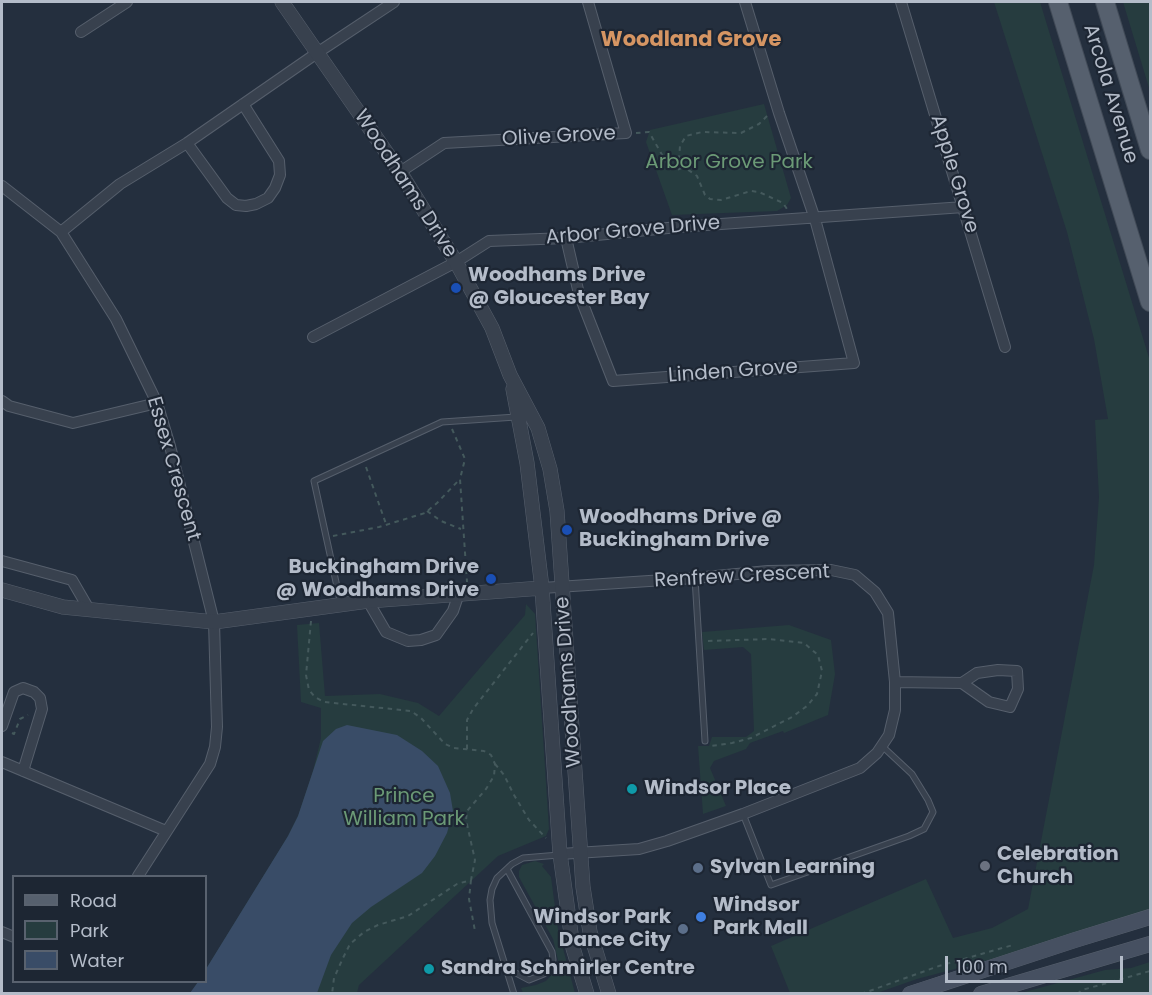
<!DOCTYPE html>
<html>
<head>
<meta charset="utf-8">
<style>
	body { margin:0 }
	#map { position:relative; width:1152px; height:995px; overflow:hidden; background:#242f3e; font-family:Poppins,sans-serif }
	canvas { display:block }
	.frame { position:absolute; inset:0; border:3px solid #b4bcc9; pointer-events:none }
	.legend { position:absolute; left:12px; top:875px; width:195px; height:108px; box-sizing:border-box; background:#1d2633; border:2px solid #59626f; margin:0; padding:8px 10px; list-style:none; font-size:18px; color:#b4bcc9 }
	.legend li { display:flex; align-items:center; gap:12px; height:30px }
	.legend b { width:30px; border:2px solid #59626f }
	.scale { position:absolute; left:945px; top:956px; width:178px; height:27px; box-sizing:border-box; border:3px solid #b4bcc9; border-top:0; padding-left:8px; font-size:18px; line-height:21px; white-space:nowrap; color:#b4bcc9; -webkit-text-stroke:4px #1d2633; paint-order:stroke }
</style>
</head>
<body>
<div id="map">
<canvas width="1152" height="995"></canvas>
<div class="frame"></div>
<ul class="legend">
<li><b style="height:8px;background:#56606e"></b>Road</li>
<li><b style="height:16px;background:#263c3f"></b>Park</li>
<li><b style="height:16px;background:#394c67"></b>Water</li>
</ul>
<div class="scale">100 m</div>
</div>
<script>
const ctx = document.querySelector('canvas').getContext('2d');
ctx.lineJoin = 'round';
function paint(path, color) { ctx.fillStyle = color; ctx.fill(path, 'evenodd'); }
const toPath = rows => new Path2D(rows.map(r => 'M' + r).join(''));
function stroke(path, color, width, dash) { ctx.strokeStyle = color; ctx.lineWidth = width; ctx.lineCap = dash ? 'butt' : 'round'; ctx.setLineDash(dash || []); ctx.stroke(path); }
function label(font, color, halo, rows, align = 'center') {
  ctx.font = font + ' Poppins,sans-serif'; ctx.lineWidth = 4.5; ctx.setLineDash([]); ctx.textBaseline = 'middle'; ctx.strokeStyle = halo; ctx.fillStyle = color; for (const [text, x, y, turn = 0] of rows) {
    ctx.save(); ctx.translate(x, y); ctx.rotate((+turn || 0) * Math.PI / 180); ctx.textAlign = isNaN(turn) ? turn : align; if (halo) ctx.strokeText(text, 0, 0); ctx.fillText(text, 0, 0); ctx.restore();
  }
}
paint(toPath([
	[994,2,1040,2,1150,361,1150,912,1004,956,917,979,877,993,790,993,771,946,926,879,953,938,992,928,1028,909,1094,565,1099,497,1095,420,1108,419,1094,339,1067,232],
	[1123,2,1150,2,1150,91],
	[764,104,791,198,787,205,777,211,672,215,646,142,650,130],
	[526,604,535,614,549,829,546,836,498,856,359,985,357,993,190,994,198,982,206,982,206,969,288,836,298,816,313,771,321,738,321,708,301,702,297,625,319,623,325,696,380,694,418,703,439,716,525,615],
	[789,625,831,640,835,674,828,715,784,733,783,731,750,743,746,749,714,761,710,768,726,806,703,814,698,746,709,746,712,737,746,737,754,731,751,654,743,647,704,650,702,632],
	[535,861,544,864,542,866,551,877,558,930,575,993,523,993,521,988,536,985,546,981,555,971,558,960,553,939,519,877,519,871,522,865],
	[1150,962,1150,993,1021,993,1105,970,1131,968]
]), '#263c3f');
paint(toPath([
	[347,725,397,735,422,751,438,766,450,793,453,811,447,833,435,856,422,873,371,907,352,923,331,955,317,993,190,993,198,982,206,982,206,969,288,836,298,816,323,741,336,729]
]), '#394c67');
const service = toPath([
	[695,578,705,741],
	[341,605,314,481,442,422,516,417],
	[743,814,771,885,909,836,924,829,933,812,928,800,912,774,882,746],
	[506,964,514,972,529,980,544,974,553,960,552,952,507,869],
	[514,994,492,923,490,900,492,889,497,878,512,864,523,858,559,855]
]);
const minor = toPath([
	[901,2,1005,347],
	[81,32,127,2],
	[187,143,227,198,236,205,246,206,256,204,268,198,275,188,280,175,279,161,243,104],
	[400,172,444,143,626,133,588,2],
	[2,186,61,232,116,319,157,403,170,446,214,622,217,727,215,747,210,764,138,876],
	[61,232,120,184,187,143,317,53,394,2],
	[566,238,579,294,613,381,854,363,815,219,779,113,745,2],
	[313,337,456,262,489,241,566,238,678,227,964,207],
	[2,401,9,406,73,423,157,403],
	[2,561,72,580,90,611],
	[542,588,695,578,768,571,831,570,855,575,875,592,888,613,895,682,895,710,889,735,877,753,860,768,743,814,667,841,639,849,560,854],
	[368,601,386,632,408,641,421,640,436,635,453,611,459,593],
	[895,682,962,683,989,702,1010,707,1018,689,1017,671,998,670,977,673,962,683],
	[2,726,14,692,23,688,34,692,40,698,42,709,23,771],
	[2,762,166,831],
	[2,932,14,937]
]);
const tertiary = toPath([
	[282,2,400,172,456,262,492,328,510,375,538,428,550,469,557,511,583,887,590,932,609,994],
	[513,389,527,463,542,588,560,854,573,948,587,994],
	[2,590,63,607,214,622,368,601,542,588]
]);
const secondary = toPath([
	[910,994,1075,940,1150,917],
	[981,994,1150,944]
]);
const primary = toPath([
	[1058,2,1150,302],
	[1105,2,1150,150]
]);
stroke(service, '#565f6c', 7);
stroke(minor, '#565f6c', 12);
stroke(tertiary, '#565f6c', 15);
stroke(secondary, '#565f6c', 16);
stroke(primary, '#414a57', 20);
stroke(toPath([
	[767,116,759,124,741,133,702,132,686,136,680,146,679,158,684,167,697,176,705,195,710,199,721,200,751,191,759,192,783,203,787,209],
	[636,133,649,132,669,167,677,170,684,167],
	[452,429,465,459,460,479,467,582],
	[366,467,386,524],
	[427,511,441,521,461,529],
	[333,536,379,527,425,513,437,503,460,479],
	[311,621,306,675,309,690,315,697,324,702,411,711,421,718,445,744,454,748,484,751,491,755,495,764,494,776,486,789,467,811,466,820,475,860,471,880,457,884,408,916,378,925,364,932,350,944,343,958,334,978,332,994],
	[708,641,769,639,804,643,818,655,822,671,817,694,807,706,792,717,751,738,732,743,711,746],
	[12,733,14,734,20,719,28,715],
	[467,749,467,720,473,709,533,633],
	[495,764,504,775,514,795,529,820,546,838],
	[471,880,469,899,475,931],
	[861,994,939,966,1013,945],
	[1077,994,1082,990,1150,971]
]), '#44595c', 2, [4.5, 4.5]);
stroke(service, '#38414e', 5);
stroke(minor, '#38414e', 10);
stroke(tertiary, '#38414e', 14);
stroke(secondary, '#465061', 15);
stroke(primary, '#56606e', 18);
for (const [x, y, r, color] of [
	[456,288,6,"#1a4fb4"],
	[567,530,6,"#1a4fb4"],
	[491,579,6,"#1a4fb4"],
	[632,789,6,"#0f9aa8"],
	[985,866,6,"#6b7280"],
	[698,868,6,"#5c6f8a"],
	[701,917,6,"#3f7fe0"],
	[683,929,6,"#5c6f8a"],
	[429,969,6,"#0f9aa8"]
]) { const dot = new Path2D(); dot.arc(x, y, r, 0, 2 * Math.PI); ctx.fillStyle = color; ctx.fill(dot); stroke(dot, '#1d2633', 2); }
label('20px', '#b4bcc9', '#1d2633', [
	["Arcola Avenue",1110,94,73],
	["Olive Grove",559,137,-3],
	["Apple Grove",954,174,73],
	["Woodhams Drive",405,184,57],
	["Arbor Grove Drive",633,231,-5],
	["Linden Grove",733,372,-4],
	["Essex Crescent",173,469,74],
	["Renfrew Crescent",742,577,-3],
	["Woodhams Drive",569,682,-94]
]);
label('20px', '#6b9a76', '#1d2633', [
	["Arbor Grove Park",729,163],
	["Prince",404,797],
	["William Park",404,820]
]);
label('bold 20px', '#b4bcc9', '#1d2633', [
	["Woodhams Drive",468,276],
	["@ Gloucester Bay",468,299],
	["Woodhams Drive @",579,518],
	["Buckingham Drive",579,541],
	["Buckingham Drive",479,568,"right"],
	["@ Woodhams Drive",479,591,"right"],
	["Windsor Place",644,789],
	["Celebration",997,855],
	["Church",997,878],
	["Sylvan Learning",710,868],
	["Windsor",713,906],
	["Park Mall",713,929],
	["Windsor Park",671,918,"right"],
	["Dance City",671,941,"right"],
	["Sandra Schmirler Centre",441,969]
], 'left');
label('bold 21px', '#d59563', '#1d2633', [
	["Woodland Grove",691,41]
]);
</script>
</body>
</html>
